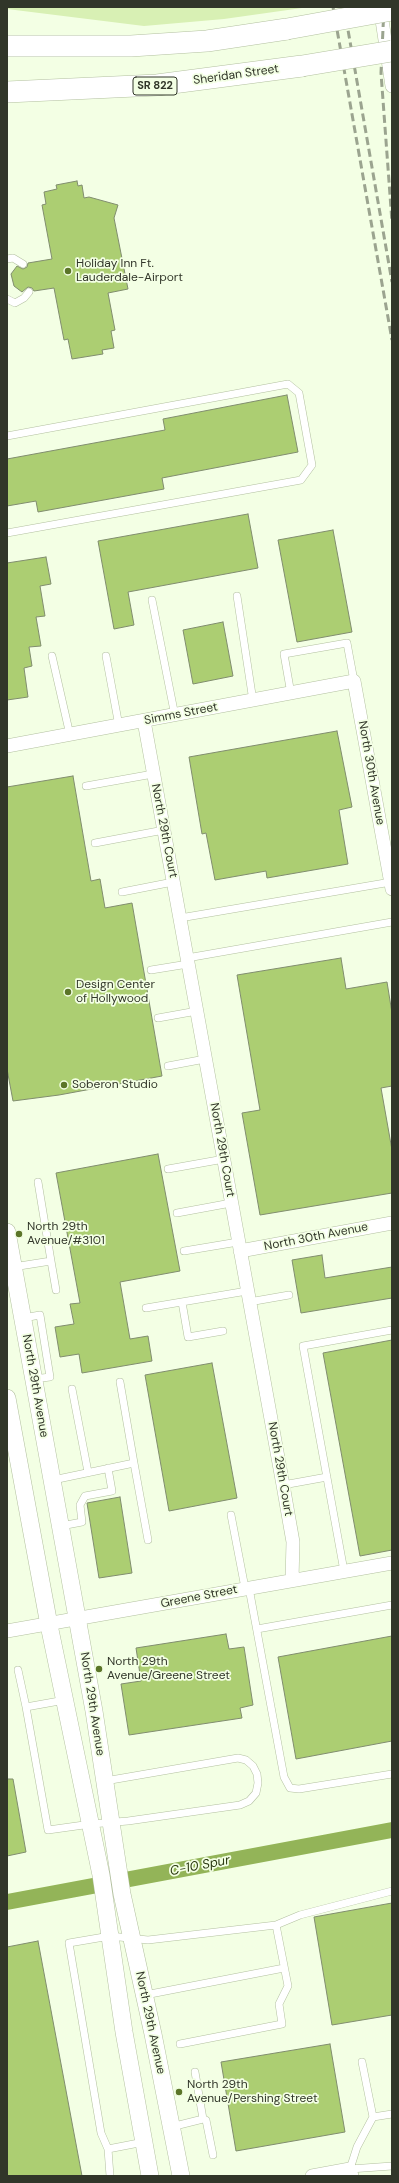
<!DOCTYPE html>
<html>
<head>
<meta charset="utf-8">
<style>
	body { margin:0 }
	#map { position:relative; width:399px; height:2183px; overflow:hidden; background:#f3ffe4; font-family:"DM Sans",sans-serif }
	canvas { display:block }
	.frame { position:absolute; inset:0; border:8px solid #313629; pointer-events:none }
</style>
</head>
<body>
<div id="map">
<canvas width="399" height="2183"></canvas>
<div class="frame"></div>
</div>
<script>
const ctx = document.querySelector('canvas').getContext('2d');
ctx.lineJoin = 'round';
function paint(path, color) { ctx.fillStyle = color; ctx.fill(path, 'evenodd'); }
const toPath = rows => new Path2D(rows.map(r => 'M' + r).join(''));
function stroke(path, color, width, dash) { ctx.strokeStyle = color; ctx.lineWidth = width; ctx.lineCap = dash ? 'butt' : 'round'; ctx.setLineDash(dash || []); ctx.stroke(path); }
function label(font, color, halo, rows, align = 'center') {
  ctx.font = font + ' "DM Sans",sans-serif'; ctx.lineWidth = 3.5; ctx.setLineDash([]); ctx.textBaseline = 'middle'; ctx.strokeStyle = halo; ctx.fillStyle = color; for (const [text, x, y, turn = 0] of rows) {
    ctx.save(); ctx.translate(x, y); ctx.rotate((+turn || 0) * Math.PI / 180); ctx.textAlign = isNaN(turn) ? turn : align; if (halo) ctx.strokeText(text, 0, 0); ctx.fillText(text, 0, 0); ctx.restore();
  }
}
paint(toPath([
	[7,7,309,7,224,19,144,26,7,9]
]), '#d8f0b4');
stroke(toPath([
	[7,1902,392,1830]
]), '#93b458', 16);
const building = toPath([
	[77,181,78,186,82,185,84,198,89,197,118,205,114,218,128,289,108,293,115,330,111,331,114,348,102,350,103,354,72,359,68,339,64,340,54,288,34,291,32,288,28,287,22,292,14,286,11,274,17,266,23,269,27,267,28,263,52,259,42,205,46,204,44,192,57,189,56,185,77,181],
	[287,395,298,452,162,478,164,489,38,512,36,501,7,506,7,459,165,430,163,419,287,395],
	[248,514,258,568,128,592,134,625,114,629,98,541,248,514],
	[333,530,352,632,297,642,278,540,333,530],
	[46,557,51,584,40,586,45,616,36,617,41,646,29,647,32,666,24,668,28,697,7,700,7,563,46,557],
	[223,622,233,676,193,684,183,630,223,622],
	[337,731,352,807,339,810,348,864,267,878,266,871,215,880,206,833,202,834,189,757,337,731],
	[73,776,91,881,100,879,105,908,132,903,162,1076,59,1095,13,1101,7,1069,7,787,73,776],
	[341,958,346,989,387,982,392,1013,392,1086,381,1088,392,1150,392,1193,260,1215,242,1113,260,1110,237,975,341,958],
	[158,1154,180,1271,120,1282,130,1339,148,1336,152,1361,82,1373,79,1354,60,1357,55,1327,74,1324,70,1304,80,1303,56,1173,158,1154],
	[322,1255,325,1278,392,1267,392,1298,301,1313,292,1260,322,1255],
	[392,1340,392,1550,360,1556,323,1353,392,1340],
	[212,1363,237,1498,169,1511,145,1375,212,1363],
	[120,1497,132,1573,99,1578,87,1503,120,1497],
	[226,1634,229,1649,244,1647,253,1705,240,1708,242,1718,129,1735,121,1684,141,1681,136,1648,226,1634],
	[392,1636,392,1741,296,1759,278,1657,392,1636],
	[7,1779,13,1779,26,1852,7,1856,7,1779],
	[392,1903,392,2015,332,2025,314,1917,392,1903],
	[38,1941,82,2176,7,2176,7,1947,38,1941],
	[330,2044,345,2132,236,2151,221,2062,330,2044]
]);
paint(building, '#acce72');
stroke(building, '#808d6e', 1);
const service = toPath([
	[7,259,13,258,23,264],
	[7,299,15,303,24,298,29,292],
	[7,436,288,384,299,393,312,465,301,480,7,533],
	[237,596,253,701],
	[152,600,175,716],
	[52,656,70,735],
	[106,656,119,726],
	[291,694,284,654,347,643,354,681],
	[86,786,153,774],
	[95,843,164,830],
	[122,892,173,882],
	[180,918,391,882],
	[187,958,392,922],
	[151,970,188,964],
	[158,1018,197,1011],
	[168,1066,205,1059],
	[168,1169,224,1159],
	[177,1213,231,1203],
	[184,1251,238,1242],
	[51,1261,56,1290],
	[13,1267,51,1261,38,1182],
	[182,1302,188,1337,223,1331],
	[249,1302,289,1295],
	[146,1308,247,1291],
	[23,1318,40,1315,50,1377,34,1379],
	[72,1389,88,1472],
	[134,1463,148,1540],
	[53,1480,134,1463,120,1382],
	[283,1485,327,1477],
	[231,1515,245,1588],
	[61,1526,82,1522,80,1505,85,1496,112,1491,108,1468],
	[344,1571,303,1346,392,1330],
	[249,1588,284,1777,290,1788,299,1789,392,1774],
	[257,1629,392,1605],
	[18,1670,26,1707],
	[65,1700,26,1707,48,1830,91,1824,128,1821,240,1805,249,1801,256,1793,258,1783,257,1774,253,1766,246,1760,238,1758,105,1781],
	[276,1925,300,1915,392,1891],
	[145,1995,284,1968],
	[362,2062,373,2117],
	[195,2072,203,2119],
	[392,2114,373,2117,357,2147,350,2169,392,2166],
	[171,2127,203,2119,206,2120,213,2155],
	[108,2149,144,2142],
	[110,2176,108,2149,101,2133,69,1943,110,1936,148,1940,276,1925,288,1986,279,2004,282,2024,180,2044]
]);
const minor = toPath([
	[380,7,392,86],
	[144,721,283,1485,293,1542,292,1579],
	[7,746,354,681,392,889],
	[240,1251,392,1223],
	[7,1631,392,1563],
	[312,2176,350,2169,352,2176]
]);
const tertiary = toPath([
	[7,1232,94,1711,122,1894,153,2034,181,2176],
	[7,1398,49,1625,101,1875,124,2032,150,2176]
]);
const primary = toPath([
	[7,46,131,46,207,41,287,29],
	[7,92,157,85,302,66]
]);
stroke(service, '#b3c0a0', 8);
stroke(minor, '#b3c0a0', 14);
stroke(tertiary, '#b3c0a0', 18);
stroke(primary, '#b3c0a0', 22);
stroke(service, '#fff', 7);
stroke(minor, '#fff', 13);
stroke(tertiary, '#fff', 17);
stroke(primary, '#fff', 21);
stroke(toPath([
	[333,7,392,340],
	[344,7,392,282],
	[384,7,381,73,392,222]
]), '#9ba48f', 3, [8, 4]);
const primaryBridge = toPath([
	[287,29,392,10],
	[302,66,392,51]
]);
stroke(primaryBridge, '#b3c0a0', 22, []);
stroke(primaryBridge, '#fff', 21);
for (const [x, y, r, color] of [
	[68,271,4,"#5b7528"],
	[68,992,4,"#5b7528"],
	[64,1085,4,"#5b7528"],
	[19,1234,4,"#5b7528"],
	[99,1669,4,"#5b7528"],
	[179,2092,4,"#5b7528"]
]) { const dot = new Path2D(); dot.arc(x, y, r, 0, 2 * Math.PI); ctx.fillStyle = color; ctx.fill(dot); stroke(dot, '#f3ffe4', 1.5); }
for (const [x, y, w] of [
	[155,86,44]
]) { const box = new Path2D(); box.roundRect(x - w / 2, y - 9, w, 18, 3); ctx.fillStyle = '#f3ffe4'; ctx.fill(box); stroke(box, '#313629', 1); }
label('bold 11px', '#313629', null, [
	["SR 822",155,86]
]);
label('12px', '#313629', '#f3ffe4', [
	["Sheridan Street",236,75,-8],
	["Simms Street",181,714,-11],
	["North 30th Avenue",371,773,80],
	["North 29th Court",164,831,79],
	["North 29th Court",222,1150,80],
	["North 30th Avenue",316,1237,-11],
	["North 29th Avenue",35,1386,80],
	["North 29th Court",280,1469,80],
	["Greene Street",199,1597,-11],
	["North 29th Avenue",92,1704,81],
	["North 29th Avenue",150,2023,78]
]);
label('12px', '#313629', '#f3ffe4', [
	["Holiday Inn Ft.",76,264],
	["Lauderdale-Airport",76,278],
	["Design Center",76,985],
	["of Hollywood",76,999],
	["Soberon Studio",72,1085],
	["North 29th",27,1227],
	["Avenue/#3101",27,1241],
	["North 29th",107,1662],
	["Avenue/Greene Street",107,1676],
	["North 29th",187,2085],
	["Avenue/Pershing Street",187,2099]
], 'left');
label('italic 13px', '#2d3b14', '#f3ffe4', [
	["C-10 Spur",200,1866,-11]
]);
</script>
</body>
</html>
